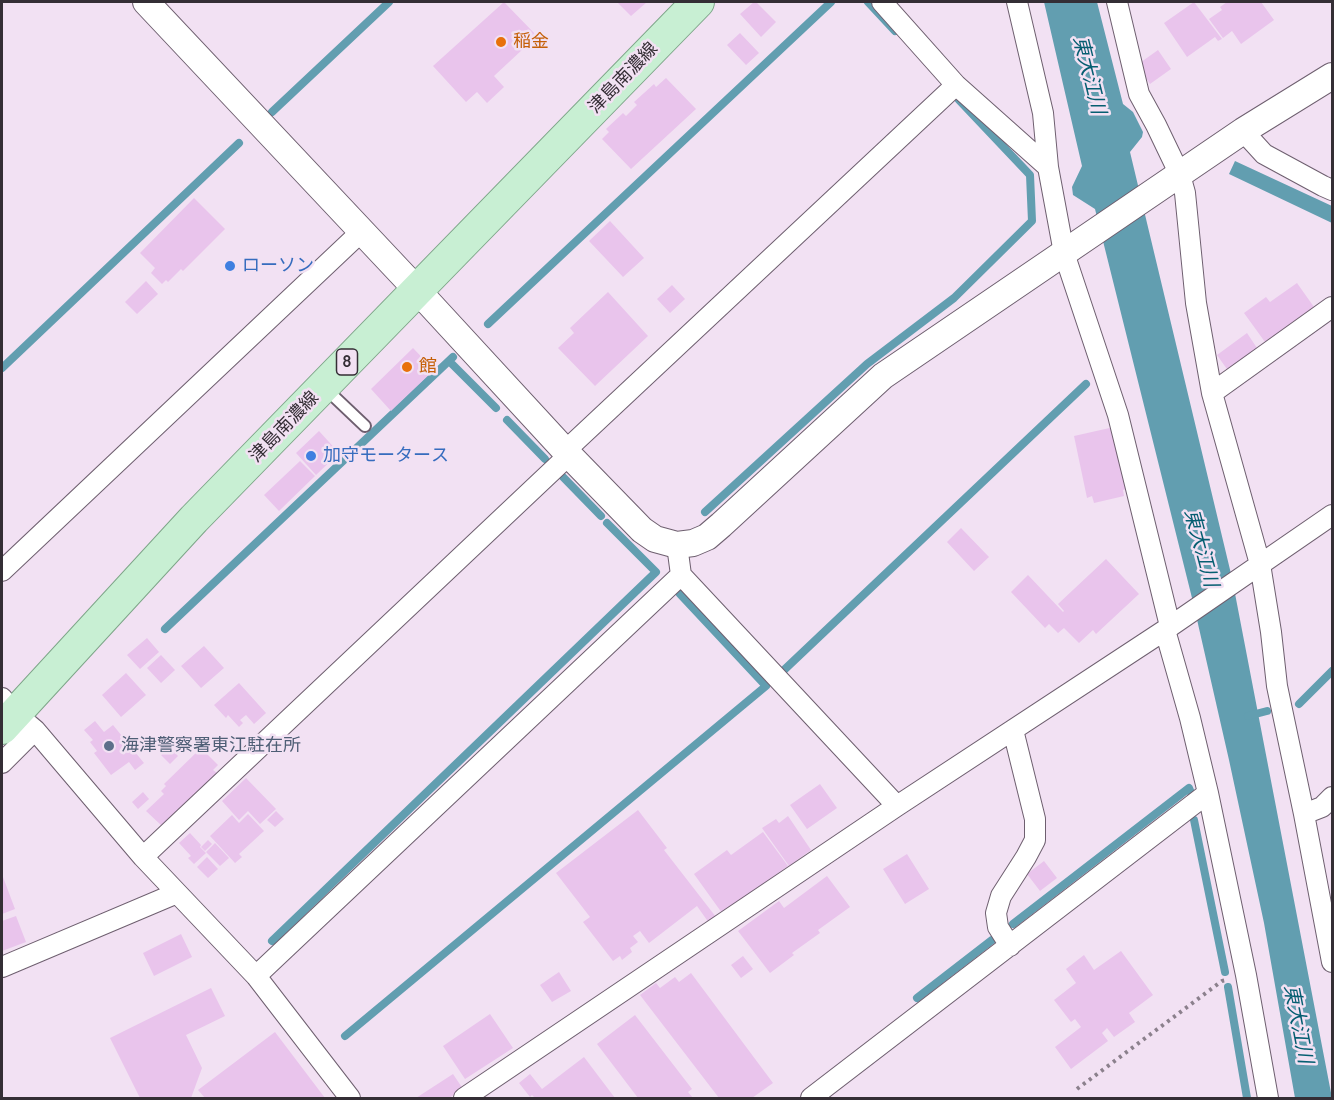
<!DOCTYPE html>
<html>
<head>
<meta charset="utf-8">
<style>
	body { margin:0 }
	#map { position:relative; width:1334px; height:1100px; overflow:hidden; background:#f2e1f3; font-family:Quicksand,sans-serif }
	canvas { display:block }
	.frame { position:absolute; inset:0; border:3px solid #342e35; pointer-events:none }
</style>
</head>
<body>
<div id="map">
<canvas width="1334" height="1100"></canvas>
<div class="frame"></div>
</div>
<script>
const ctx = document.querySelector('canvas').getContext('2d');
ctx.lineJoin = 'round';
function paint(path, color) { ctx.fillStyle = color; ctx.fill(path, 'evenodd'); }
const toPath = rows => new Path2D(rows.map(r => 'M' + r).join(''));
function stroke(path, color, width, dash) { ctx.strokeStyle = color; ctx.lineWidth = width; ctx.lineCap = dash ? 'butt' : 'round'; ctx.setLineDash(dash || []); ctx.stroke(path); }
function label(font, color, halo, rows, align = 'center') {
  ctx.font = font + ' Quicksand,"Noto Sans JP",sans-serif'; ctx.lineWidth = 5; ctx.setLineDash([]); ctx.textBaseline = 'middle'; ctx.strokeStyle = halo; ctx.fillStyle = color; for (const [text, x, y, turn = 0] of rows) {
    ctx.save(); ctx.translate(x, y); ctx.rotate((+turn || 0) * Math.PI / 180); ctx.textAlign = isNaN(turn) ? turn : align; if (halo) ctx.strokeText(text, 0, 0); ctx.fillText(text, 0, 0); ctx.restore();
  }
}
paint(toPath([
	[1044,2,1097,2,1123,104,1133,112,1143,132,1142,137,1130,152,1232,578,1332,1098,1295,1098,1264,923,1229,760,1193,602,1095,209,1073,195,1072,187,1082,166],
	[1235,161,1332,206,1332,223,1229,174]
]), '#629eb0');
stroke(toPath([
	[868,2,895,31],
	[272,112,389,2],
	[488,324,831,2],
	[449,361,496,408],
	[2,368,239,143],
	[507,420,545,459],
	[563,477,601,516],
	[705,512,867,364,954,298,1032,221,1030,175,959,100],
	[165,629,453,357],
	[784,670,1086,384],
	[1299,704,1332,671],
	[1248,716,1267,711],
	[1194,820,1225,972],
	[1013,924,1189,788,1192,795],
	[272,941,656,572,607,523],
	[1228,987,1247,1098],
	[917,998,992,940],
	[345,1036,766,686,680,594]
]), '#629eb0', 8);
paint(toPath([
	[504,2,537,36,494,76,504,87,487,103,477,92,466,102,433,66],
	[617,2,647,2,631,16],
	[754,2,756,2,776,22,761,37,740,14],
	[1194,2,1222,39,1218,41,1215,37,1187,57,1164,23],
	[1227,2,1261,2,1274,20,1241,44,1232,31,1223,38,1209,19,1222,10,1220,7],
	[740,33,759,53,746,65,727,45],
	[1158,50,1171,69,1150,84,1137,65],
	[666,78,696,109,631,169,602,139,609,132,606,129,623,113,626,116,637,105,634,102,654,84,656,87],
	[194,198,225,229,183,271,181,269,168,282,166,280,162,284,151,273,155,268,140,253],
	[610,221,644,258,623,277,589,241],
	[146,281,158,294,137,314,125,302],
	[1297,283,1314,307,1265,342,1244,313,1266,297,1270,302],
	[672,285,685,299,670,313,657,299],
	[608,292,648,336,595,386,558,348,574,333,570,328],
	[1247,333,1259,351,1229,372,1217,355],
	[413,348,434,370,391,411,371,389],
	[1114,427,1127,489,1123,490,1124,496,1094,503,1092,496,1087,498,1074,436],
	[319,431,339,453,316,475,296,453],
	[300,461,315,476,279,511,264,495],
	[961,528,989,557,974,571,947,542],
	[1106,559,1139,594,1096,634,1093,630,1079,643,1064,628,1058,633,1049,624,1045,628,1011,592,1028,575,1063,612,1064,611,1058,604],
	[147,638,159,652,140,669,127,655],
	[204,646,224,668,201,688,181,666],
	[161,655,175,670,161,683,147,668],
	[126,673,146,695,121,717,102,695],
	[239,683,266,713,254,724,246,715,240,720,243,723,239,727,228,715,226,718,214,705],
	[95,721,104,732,113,725,144,763,135,770,129,762,111,775,94,753,97,751,90,742,93,740,84,730],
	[170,747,178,756,170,764,161,755],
	[201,748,218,765,213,770,217,773,162,826,146,811,164,794,161,791,166,786,164,784],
	[246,778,276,809,260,824,248,811,239,820,222,801],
	[820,784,837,808,807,829,790,805],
	[143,792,149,799,138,809,132,802],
	[638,810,667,848,664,850,716,917,709,923,697,906,649,943,640,931,633,936,638,942,630,948,632,952,622,960,620,956,613,961,583,922,590,917,556,873],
	[276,811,284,819,275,827,267,820],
	[248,814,264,831,239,854,242,857,235,863,210,836,232,815,239,823],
	[788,816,811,850,789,866,762,828,776,819,779,823],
	[763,832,788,866,722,913,694,874,727,850,731,855],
	[190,833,201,845,200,847,206,853,194,864,188,858,191,856,179,843],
	[208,840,212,844,205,851,201,847],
	[215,843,229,858,220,866,206,852],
	[907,854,929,889,905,904,883,869],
	[207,857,218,869,208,878,197,867],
	[1044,861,1057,878,1040,891,1027,874],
	[827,876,850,907,818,930,820,933,792,953,794,955,770,973,738,931,779,901,784,908],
	[3,877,15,909,2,914,2,878],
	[16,916,26,942,2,951,2,921],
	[181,934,192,957,154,976,143,953],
	[1121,951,1153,995,1129,1013,1135,1022,1114,1037,1107,1028,1102,1033,1108,1041,1071,1069,1055,1047,1081,1027,1075,1019,1071,1022,1054,1000,1076,983,1066,969,1084,955,1094,970],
	[743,956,753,969,741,978,731,965],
	[559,972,571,991,552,1002,540,985],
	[691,973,773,1083,752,1098,719,1098,640,995,656,983,660,988,675,977,679,982],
	[211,988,225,1016,186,1035,202,1068,191,1098,140,1098,110,1038],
	[490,1014,513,1048,465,1079,443,1046],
	[635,1015,692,1089,688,1092,693,1098,638,1098,597,1044],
	[275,1032,325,1098,205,1098,198,1090],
	[584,1057,615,1098,535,1098,532,1095,530,1097,519,1083,530,1074,542,1089],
	[453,1074,463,1089,449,1098,416,1098]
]), '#e9c4ec');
const service = toPath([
	[326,389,365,426]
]);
const minor = toPath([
	[882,2,956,85],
	[1017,2,1043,113,1048,167,1064,253,1118,415,1170,626],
	[1117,2,1139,94,1156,125,1180,175,1185,193,1196,303,1212,393,1260,564,1271,632,1277,686,1304,814,1332,962],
	[1243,131,1264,154,1323,186,1332,190],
	[1212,393,1332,307],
	[565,451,956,85,1048,167],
	[677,545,681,575,897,806],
	[2,571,362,231],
	[1165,630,1190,718,1208,793,1246,975,1268,1098],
	[2,698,15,713,35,730,143,857,256,976,350,1098],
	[2,763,35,730],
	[1304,814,1322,807,1332,797],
	[143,857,569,455],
	[1010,946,998,927,996,913,1001,896,1026,857,1035,840,1035,819,1013,730],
	[2,967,177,893],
	[256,976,681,575],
	[464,1098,897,806,1165,630,1332,515],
	[811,1098,1208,793]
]);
const tertiary = toPath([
	[146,2,417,290,569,455,642,530,655,539,677,545,693,543,707,537,721,525,883,376,1243,131,1332,76]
]);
const primary = toPath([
	[2,728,194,519,698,2]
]);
stroke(service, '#6e5f6f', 14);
stroke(minor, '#6e5f6f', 22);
stroke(tertiary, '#6e5f6f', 28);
stroke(primary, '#7da588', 34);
stroke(toPath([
	[1077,1089,1222,981,1227,980]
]), '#8b808c', 4, [3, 4.5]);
stroke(service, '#fff', 10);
stroke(minor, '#fff', 20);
stroke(tertiary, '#fff', 26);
stroke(primary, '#c8efd3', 32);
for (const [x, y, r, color] of [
	[501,42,6,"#e8710a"],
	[230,266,6,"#3f7fe0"],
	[407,367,6,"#e8710a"],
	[311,456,6,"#3f7fe0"],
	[109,746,6,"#5c6f8a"]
]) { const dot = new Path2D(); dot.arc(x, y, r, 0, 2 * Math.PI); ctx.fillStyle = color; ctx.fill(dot); stroke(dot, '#f2e1f3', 2); }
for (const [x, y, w] of [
	[347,362,21]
]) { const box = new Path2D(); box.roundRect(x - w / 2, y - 13, w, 26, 4.5); ctx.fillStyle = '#f2e1f3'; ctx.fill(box); stroke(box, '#342e35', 1.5); }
label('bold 16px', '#342e35', null, [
	["8",347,362]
]);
label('18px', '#c56008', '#f2e1f3', [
	["稲金",513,42],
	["館",419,367]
], 'left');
label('18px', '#342e35', '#f2e1f3', [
	["津島南濃線",623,78,-46],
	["津島南濃線",284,427,-46]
]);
label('18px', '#366cbe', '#f2e1f3', [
	["ローソン",242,266],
	["加守モータース",323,456]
], 'left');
label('18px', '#4e5e75', '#f2e1f3', [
	["海津警察署東江駐在所",121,746]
], 'left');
label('italic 20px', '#055e71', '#f2e1f3', [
	["東大江川",1089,75,76],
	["東大江川",1201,548,75],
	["東大江川",1298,1024,79]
]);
</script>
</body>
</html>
